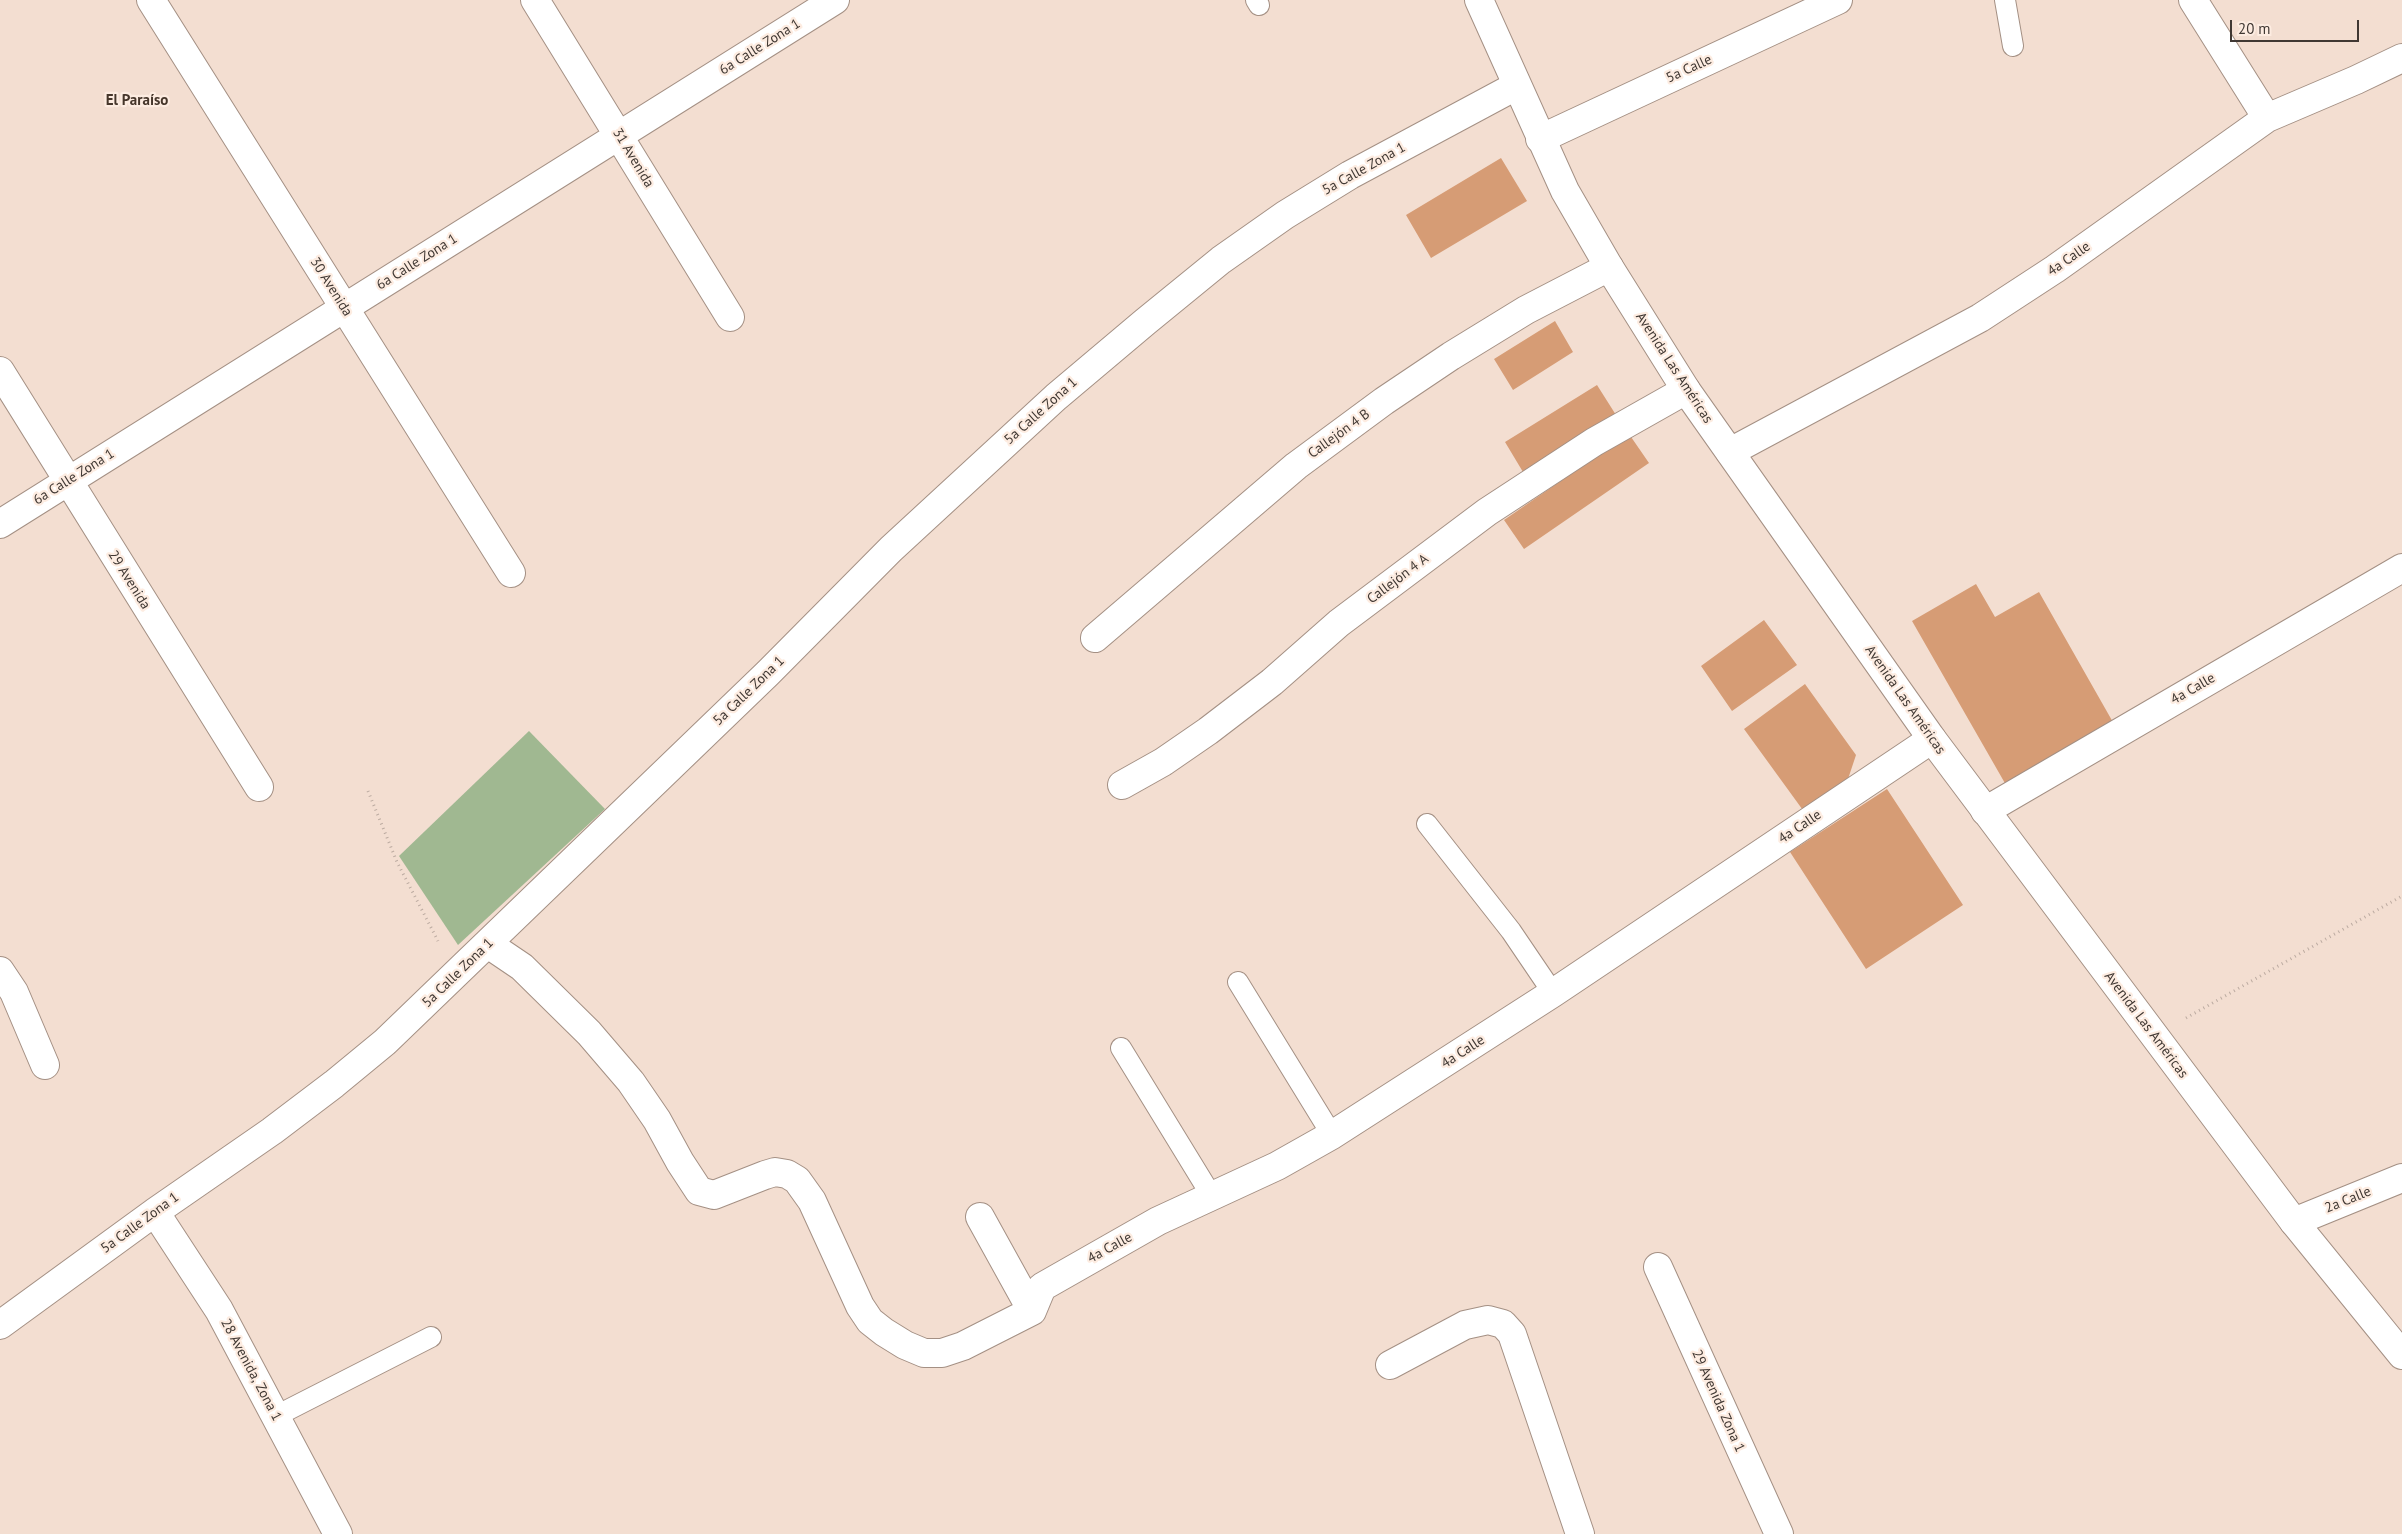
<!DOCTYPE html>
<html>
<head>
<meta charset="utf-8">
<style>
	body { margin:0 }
	#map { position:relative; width:2402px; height:1534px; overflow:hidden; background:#f3ded1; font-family:"PT Sans",sans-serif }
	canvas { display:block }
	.scale { position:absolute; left:2230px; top:20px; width:129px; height:22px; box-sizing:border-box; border:2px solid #403833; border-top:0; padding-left:6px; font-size:15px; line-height:18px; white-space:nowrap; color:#403833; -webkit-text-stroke:4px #fdece1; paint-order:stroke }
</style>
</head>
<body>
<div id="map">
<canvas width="2402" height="1534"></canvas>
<div class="scale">20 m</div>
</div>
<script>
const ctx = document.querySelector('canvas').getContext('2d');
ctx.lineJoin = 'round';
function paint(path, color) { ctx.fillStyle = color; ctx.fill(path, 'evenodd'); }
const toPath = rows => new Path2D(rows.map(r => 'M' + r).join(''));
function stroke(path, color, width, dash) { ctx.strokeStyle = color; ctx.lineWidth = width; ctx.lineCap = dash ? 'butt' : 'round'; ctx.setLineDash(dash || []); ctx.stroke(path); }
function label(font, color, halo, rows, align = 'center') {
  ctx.font = font + ' "PT Sans",sans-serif'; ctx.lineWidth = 4.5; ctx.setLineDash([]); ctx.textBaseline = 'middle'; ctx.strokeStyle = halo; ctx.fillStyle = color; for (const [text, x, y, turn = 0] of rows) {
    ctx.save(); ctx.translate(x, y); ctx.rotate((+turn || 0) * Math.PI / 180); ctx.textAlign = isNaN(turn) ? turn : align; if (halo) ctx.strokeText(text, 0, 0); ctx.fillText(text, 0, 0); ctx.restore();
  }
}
paint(toPath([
	[529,731,605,809,458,945,399,856]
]), '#a0b891');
paint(toPath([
	[1501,158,1527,201,1431,258,1406,215],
	[1555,321,1573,352,1513,390,1494,359],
	[1597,385,1616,415,1523,472,1505,442],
	[1629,434,1649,463,1524,549,1504,520],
	[1976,584,1995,617,2039,592,2114,724,2006,785,1912,621],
	[1764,620,1797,665,1732,711,1701,666],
	[1805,684,1856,755,1847,782,1805,813,1744,729],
	[1887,789,1963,905,1866,969,1790,852]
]), '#d69c75');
const lane = toPath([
	[1256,0,1259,5],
	[2005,0,2013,46],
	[1427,824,1511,931,1553,993],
	[1238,982,1332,1135],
	[1121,1048,1211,1195],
	[276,1416,431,1337]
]);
const street = toPath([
	[151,0,511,573],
	[535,0,730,317],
	[2193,0,2267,118],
	[1540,139,1838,0],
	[0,371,259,787],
	[1730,452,1980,318,2055,269,2267,118,2356,80,2402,58],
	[0,524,835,0],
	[1095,638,1296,466,1384,401,1451,356,1526,310,1609,267],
	[1122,785,1163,762,1208,731,1272,682,1339,623,1487,512,1594,442,1686,390],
	[1985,811,2402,568],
	[488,944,522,967,589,1033,631,1082,657,1120,680,1162,699,1191,714,1195,765,1175,775,1172,787,1174,797,1180,812,1201,860,1306,870,1321,884,1332,905,1345,924,1353,942,1353,963,1346,1032,1311,1042,1287,1158,1221,1277,1166,1332,1135,1553,993,1932,739],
	[0,971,14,992,45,1065],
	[155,1212,219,1310,338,1534],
	[980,1217,1032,1311],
	[2294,1222,2402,1178],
	[1658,1267,1779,1534],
	[0,1325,155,1212,272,1131,334,1084,385,1042,768,673,891,549,1056,397,1145,322,1221,260,1285,215,1350,175,1516,86],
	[1390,1365,1465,1325,1488,1320,1503,1324,1512,1334,1580,1534]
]);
const secondary = toPath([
	[1479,0,1565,191,1609,267,1686,390,1932,739,2294,1222,2402,1355]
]);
stroke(lane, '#a49084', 22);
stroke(street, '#a49084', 30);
stroke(secondary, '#a49084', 30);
stroke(toPath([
	[368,791,397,862,438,941],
	[2186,1018,2402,896]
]), '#bcaba1', 3, [1, 4]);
stroke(lane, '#fff', 20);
stroke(street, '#fff', 28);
stroke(secondary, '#fff', 28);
label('14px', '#403833', '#fdece1', [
	["6a Calle Zona 1",760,47,-32],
	["5a Calle",1689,69,-25],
	["31 Avenida",633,158,59],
	["5a Calle Zona 1",1364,169,-29],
	["4a Calle",2069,259,-35],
	["6a Calle Zona 1",417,262,-32],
	["30 Avenida",331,287,58],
	["Avenida Las Américas",1674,368,57],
	["5a Calle Zona 1",1041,411,-42],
	["Callejón 4 B",1339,434,-36],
	["6a Calle Zona 1",74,477,-32],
	["Callejón 4 A",1398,579,-37],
	["29 Avenida",129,580,58],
	["4a Calle",2193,689,-30],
	["5a Calle Zona 1",749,691,-44],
	["Avenida Las Américas",1905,700,55],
	["4a Calle",1800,827,-34],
	["5a Calle Zona 1",458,973,-44],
	["Avenida Las Américas",2146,1025,53],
	["4a Calle",1463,1052,-33],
	["2a Calle",2348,1200,-22],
	["5a Calle Zona 1",140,1223,-36],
	["4a Calle",1110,1248,-29],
	["28 Avenida, Zona 1",251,1370,62],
	["29 Avenida Zona 1",1718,1401,66]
]);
label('bold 15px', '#46362b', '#fdece1', [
	["El Paraíso",137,101]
]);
</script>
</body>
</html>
